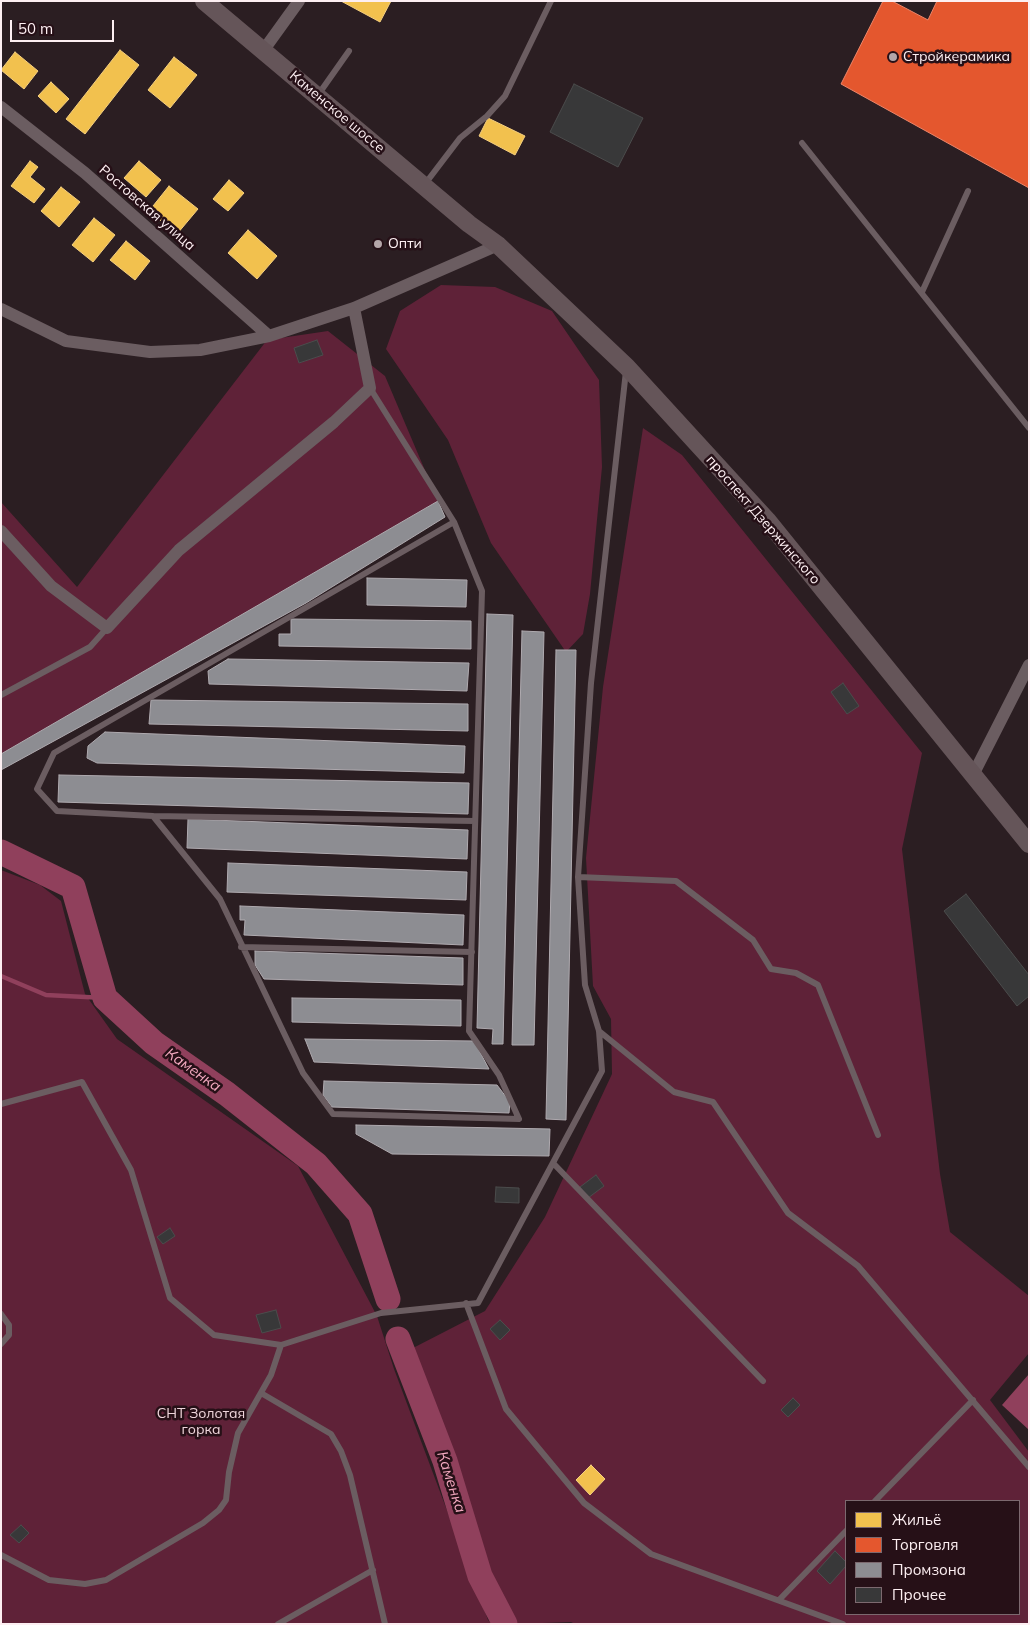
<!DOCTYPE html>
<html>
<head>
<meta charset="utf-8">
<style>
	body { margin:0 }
	#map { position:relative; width:1030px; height:1625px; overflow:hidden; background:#2b1e22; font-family:Mulish,sans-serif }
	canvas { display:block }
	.frame { position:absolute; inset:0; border:2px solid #fdeff2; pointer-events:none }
	.legend { position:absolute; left:845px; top:1500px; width:175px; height:115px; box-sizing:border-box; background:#261017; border:1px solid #7c696f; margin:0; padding:6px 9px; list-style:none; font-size:15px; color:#fdeff2 }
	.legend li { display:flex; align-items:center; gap:10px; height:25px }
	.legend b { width:25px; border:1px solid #7c696f }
	.scale { position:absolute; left:10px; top:20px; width:104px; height:22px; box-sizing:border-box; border:2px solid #fdeff2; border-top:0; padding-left:6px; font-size:15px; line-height:18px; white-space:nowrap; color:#fdeff2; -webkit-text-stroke:4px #261017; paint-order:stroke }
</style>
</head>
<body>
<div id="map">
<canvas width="1030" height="1625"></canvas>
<div class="frame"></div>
<ul class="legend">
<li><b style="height:14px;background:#f2c14e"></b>Жильё</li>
<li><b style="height:14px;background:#e4572e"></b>Торговля</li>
<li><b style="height:14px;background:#8d8d92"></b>Промзона</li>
<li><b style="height:14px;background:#383839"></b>Прочее</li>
</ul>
<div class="scale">50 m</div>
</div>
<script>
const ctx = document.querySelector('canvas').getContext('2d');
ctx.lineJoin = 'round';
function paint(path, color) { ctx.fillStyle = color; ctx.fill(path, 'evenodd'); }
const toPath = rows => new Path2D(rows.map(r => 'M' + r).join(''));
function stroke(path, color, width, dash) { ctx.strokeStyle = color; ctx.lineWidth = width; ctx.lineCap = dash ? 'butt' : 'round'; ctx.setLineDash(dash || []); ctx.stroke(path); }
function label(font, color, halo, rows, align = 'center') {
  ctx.font = font + ' Mulish,sans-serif'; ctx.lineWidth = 5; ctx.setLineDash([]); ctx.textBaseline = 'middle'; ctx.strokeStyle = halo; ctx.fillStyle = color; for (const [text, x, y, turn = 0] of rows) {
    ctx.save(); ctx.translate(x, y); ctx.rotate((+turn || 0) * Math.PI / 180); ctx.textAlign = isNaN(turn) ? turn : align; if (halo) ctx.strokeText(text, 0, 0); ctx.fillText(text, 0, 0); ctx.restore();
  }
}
paint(toPath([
	[441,285,495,287,552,311,599,380,602,467,590,594,583,634,566,652,491,543,448,440,386,349,400,311],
	[328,331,385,376,438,501,1,754,1,502,77,587,267,340],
	[643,428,682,455,922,753,902,849,940,1174,950,1232,1029,1296,1029,1353,990,1400,1029,1452,1029,1624,575,1624,571,1622,515,1624,507,1616,485,1569,453,1459,413,1348,485,1311,545,1217,612,1074,611,1019,593,986,586,858,603,687],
	[846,1501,1019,1501,1019,1614,846,1614],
	[1,870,40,885,61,901,85,994,117,1039,298,1166,377,1316,394,1369,488,1620,492,1624,1,1624]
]), '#5f2238');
paint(toPath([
	[1029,1374,1029,1430,1002,1405]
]), '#90405c');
const homes = toPath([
	[341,1,391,1,380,22,341,1],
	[120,50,139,65,85,134,66,119,120,50],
	[15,52,38,71,24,89,1,70,15,52],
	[174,57,197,75,170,108,148,90,174,57],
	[51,82,69,99,56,113,38,96,51,82],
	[488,118,525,136,515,155,479,136,488,118],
	[30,161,38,167,30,177,45,189,34,203,11,186,30,161],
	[139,161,161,180,146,197,124,178,139,161],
	[229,180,244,193,228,211,213,199,229,180],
	[169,186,198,209,177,234,149,211,169,186],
	[61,187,80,202,59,227,41,211,61,187],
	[94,218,115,235,93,262,72,245,94,218],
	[248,230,277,256,257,279,228,253,248,230],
	[126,241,150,261,135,280,110,260,126,241],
	[591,1465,605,1479,590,1495,576,1480,591,1465]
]);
paint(homes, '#f2c14e');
stroke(homes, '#f5cf7f', 1);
const shops = toPath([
	[883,1,892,1,928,20,937,1,1029,1,1029,188,841,84,883,1]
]);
paint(shops, '#e4572e');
stroke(shops, '#ec8569', 1);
const industry = toPath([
	[438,501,445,517,306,603,1,770,1,754,438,501],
	[367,578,467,580,466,607,367,605,367,578],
	[487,614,513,615,503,1044,492,1044,493,1029,477,1028,487,614],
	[291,619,471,621,471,649,279,646,279,634,291,634,291,619],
	[522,631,544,632,534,1045,512,1045,522,631],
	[556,650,576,650,566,1120,546,1119,556,650],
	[228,659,469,663,467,691,209,684,208,671,228,659],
	[151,700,468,704,468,731,149,724,151,700],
	[105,732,465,746,464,773,97,763,87,758,88,746,105,732],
	[59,775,469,783,468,814,58,802,59,775],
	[188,819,468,830,467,859,187,848,188,819],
	[228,863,467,872,466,900,227,892,228,863],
	[240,906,464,915,463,945,244,935,245,920,240,920,240,906],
	[255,951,463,958,463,985,264,979,255,965,255,951],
	[292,998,461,1000,461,1026,292,1022,292,998],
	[305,1039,474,1041,489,1069,314,1062,305,1039],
	[324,1081,497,1085,510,1102,509,1113,332,1107,323,1095,324,1081],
	[356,1125,550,1129,549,1156,392,1154,356,1134,356,1125]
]);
paint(industry, '#8d8d92');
stroke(industry, '#afaaaf', 1);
stroke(toPath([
	[1,976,46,995,105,998]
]), '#90405c', 4.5);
stroke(toPath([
	[1,852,73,887,105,998,154,1043,227,1094,316,1164,360,1214,388,1299],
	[398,1339,445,1461,480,1576,505,1624]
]), '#90405c', 25);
const building = toPath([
	[574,84,643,118,618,167,550,132,574,84],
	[317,340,323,355,299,363,294,348,317,340],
	[843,683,859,706,847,714,831,692,843,683],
	[966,894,1029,975,1029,996,1017,1006,944,911,966,894],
	[596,1175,604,1186,588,1198,580,1187,596,1175],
	[496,1187,519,1188,519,1203,495,1202,496,1187],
	[170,1228,175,1236,163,1244,157,1237,170,1228],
	[276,1310,281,1328,262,1333,256,1315,276,1310],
	[500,1320,510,1330,500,1340,490,1329,500,1320],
	[793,1398,800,1405,788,1417,781,1410,793,1398],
	[21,1525,29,1533,19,1543,10,1535,21,1525],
	[835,1551,846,1562,846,1566,830,1584,817,1571,835,1551]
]);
paint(building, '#383839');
stroke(building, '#4b4c4c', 1);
stroke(toPath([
	[318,95,349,51],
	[802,143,1029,428],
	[425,184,460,138,487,116,505,96,551,1],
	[922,292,968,191],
	[370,388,454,522],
	[454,522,482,591,469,1031,499,1075,519,1119,333,1114,303,1073,220,899,153,816,57,811,37,789,54,753,454,522],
	[1,695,90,647,107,628],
	[153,816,475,821],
	[578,877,676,881,753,940,771,969,796,973,818,985,878,1135],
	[241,947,472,952],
	[599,1031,674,1092,713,1102,788,1213,858,1266,1029,1467],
	[1,1104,82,1082,131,1170,170,1298,214,1335,281,1345,381,1313,478,1303,602,1071,599,1031,585,985,578,877,591,683,626,371],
	[553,1163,763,1381],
	[466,1303,506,1409,584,1503,651,1554,843,1624],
	[1,1314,9,1325,9,1335,1,1344],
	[261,1393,331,1434,341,1451,350,1475,385,1624],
	[875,1501,973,1400],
	[1,1555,49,1580,85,1584,106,1580,203,1523,219,1510,226,1500,229,1472,238,1433,271,1375,281,1345],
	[779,1600,846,1531],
	[278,1624,373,1570]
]), '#6b5d61', 6);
stroke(toPath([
	[263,51,299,1],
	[1,107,85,173,269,336],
	[1,309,66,341,150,352,200,350,269,336,354,308,498,245],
	[1,531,51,586,107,628,179,550,334,422,370,388,354,308],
	[973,775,1029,665]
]), '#6b5d61', 12);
stroke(toPath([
	[204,1,469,224,498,245,627,367,767,520,1029,844]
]), '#655559', 18);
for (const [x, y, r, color] of [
	[893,57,5,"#b4a6a9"],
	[378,244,5,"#b4a6a9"]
]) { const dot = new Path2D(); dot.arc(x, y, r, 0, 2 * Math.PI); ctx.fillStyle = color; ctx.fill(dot); stroke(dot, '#261017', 2); }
label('14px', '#fdeff2', '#261017', [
	["Стройкерамика",903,57],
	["Опти",388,244]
], 'left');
label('14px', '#fdeff2', '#261017', [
	["Каменское шоссе",337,112,40],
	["Ростовская улица",147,208,41],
	["проспект Дзержинского",763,520,49]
]);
label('14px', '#efd5db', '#261017', [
	["СНТ Золотая",201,1414],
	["горка",201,1430]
]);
label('italic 15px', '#f3a9bf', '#261017', [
	["Каменка",193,1070,35],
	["Каменка",451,1482,72]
]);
</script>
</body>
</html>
